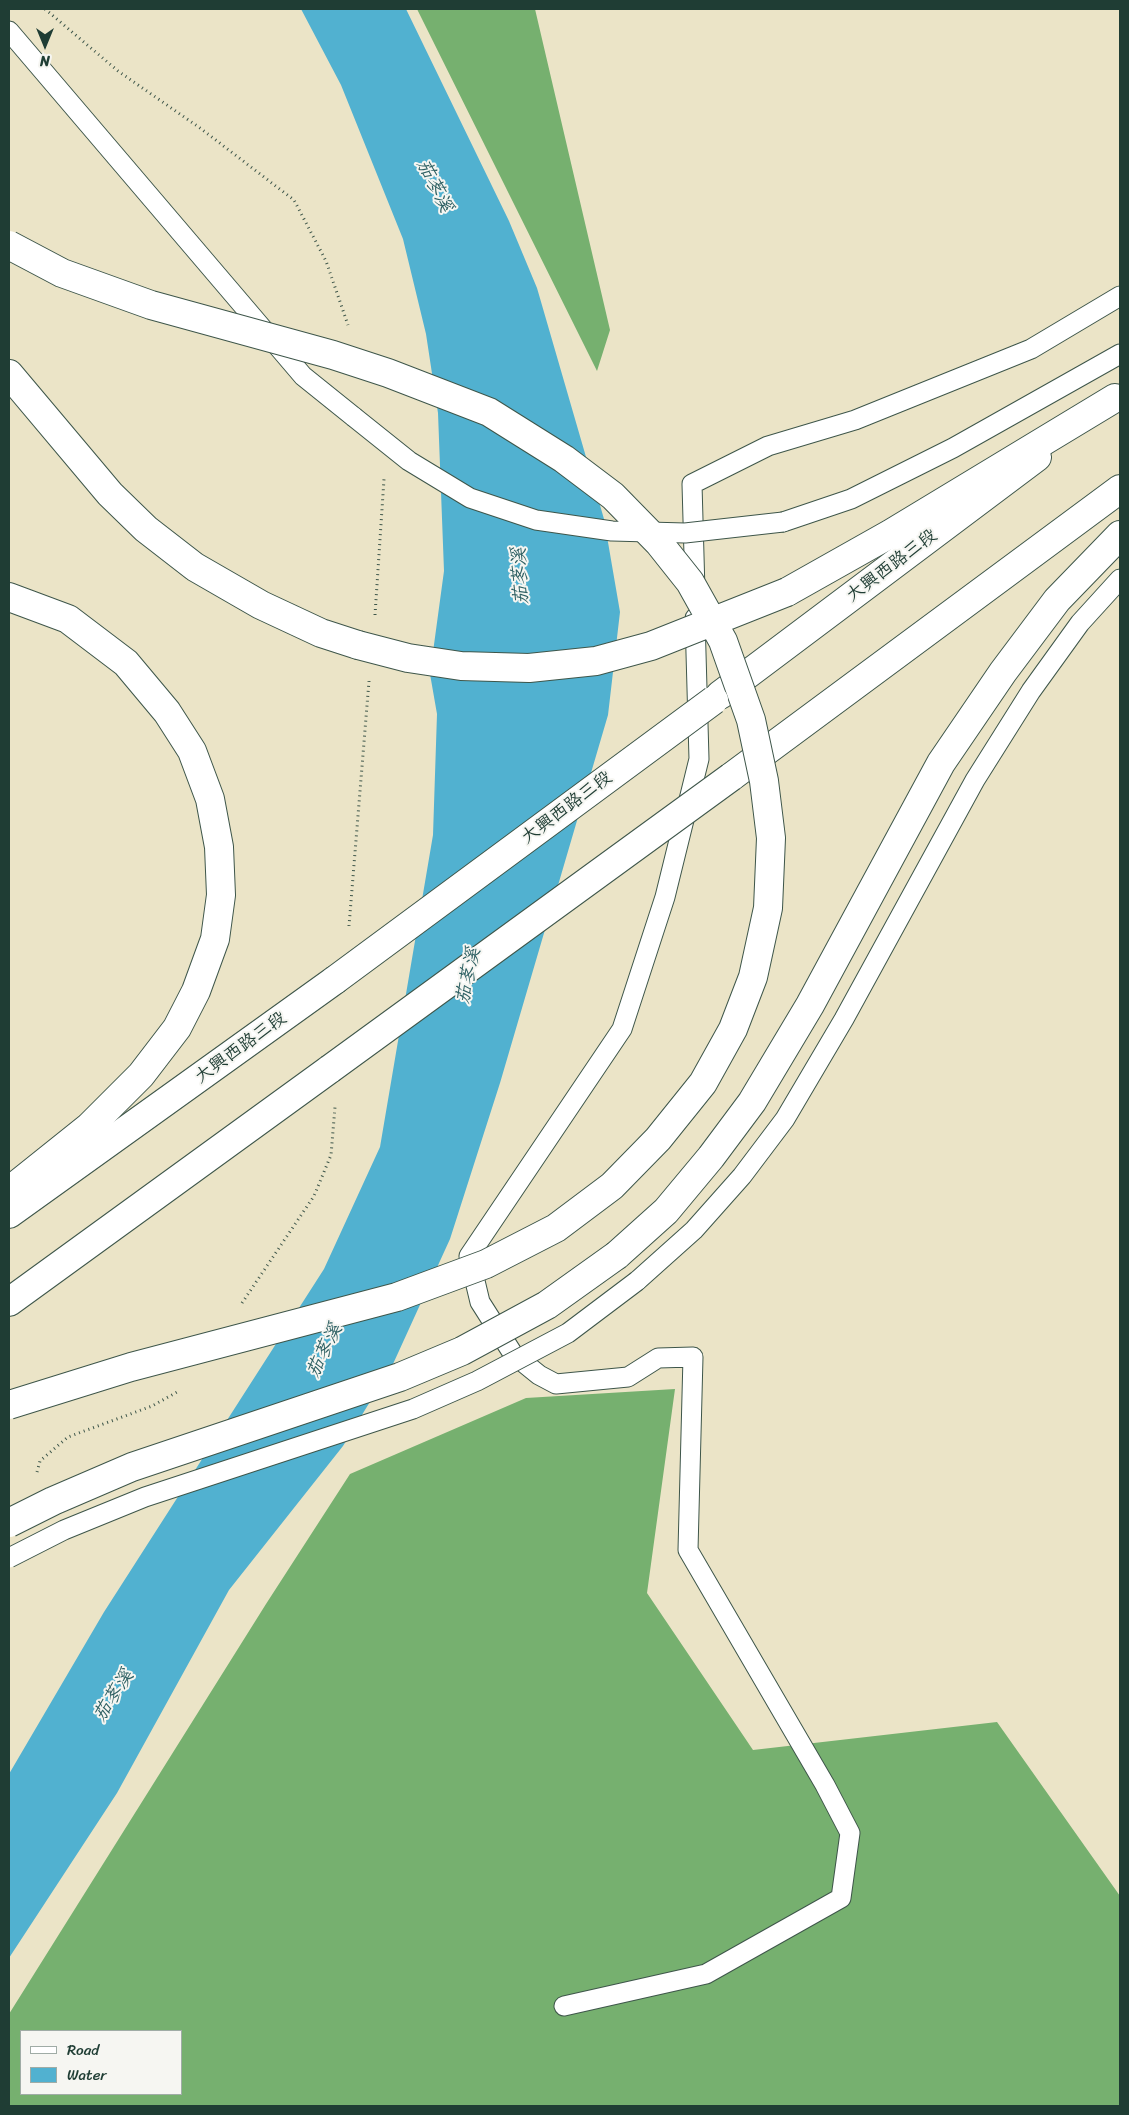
<!DOCTYPE html>
<html>
<head>
<meta charset="utf-8">
<style>
	body { margin:0 }
	#map { position:relative; width:1129px; height:2115px; overflow:hidden; background:#ebe4c7; font-family:Sriracha,sans-serif }
	canvas { display:block }
	.frame { position:absolute; inset:0; border:10px solid #1f3d34; pointer-events:none }
	.legend { position:absolute; left:20px; top:2030px; width:162px; height:65px; box-sizing:border-box; background:#f6f6f2; border:1px solid #a0aca6; margin:0; padding:6px 9px; list-style:none; font-size:15px; color:#1f3d34 }
	.legend li { display:flex; align-items:center; gap:10px; height:25px }
	.legend b { width:25px; border:1px solid #a0aca6 }
	.north { position:absolute; left:20px; top:20px; width:50px; height:50px; -webkit-text-stroke:4px #f6f6f2; paint-order:stroke; rotate:180deg; font-size:14px; font-weight:700; line-height:20px; text-align:center; color:#1f3d34 }
	.north::after { content:''; display:block; margin:auto; width:18px; height:22px; background:#1f3d34; clip-path:polygon(50% 0,100% 100%,50% 72%,0 100%) }
</style>
</head>
<body>
<div id="map">
<canvas width="1129" height="2115"></canvas>
<div class="frame"></div>
<ul class="legend">
<li><b style="height:6px;background:#fff"></b>Road</li>
<li><b style="height:14px;background:#51b1d0"></b>Water</li>
</ul>
<div class="north">N</div>
</div>
<script>
const ctx = document.querySelector('canvas').getContext('2d');
ctx.lineJoin = 'round';
function paint(path, color) { ctx.fillStyle = color; ctx.fill(path, 'evenodd'); }
const toPath = rows => new Path2D(rows.map(r => 'M' + r).join(''));
function stroke(path, color, width, dash) { ctx.strokeStyle = color; ctx.lineWidth = width; ctx.lineCap = dash ? 'butt' : 'round'; ctx.setLineDash(dash || []); ctx.stroke(path); }
function label(font, color, halo, rows, align = 'center') {
  ctx.font = font + ' Sriracha,"LXGW WenKai TC",sans-serif'; ctx.lineWidth = 4; ctx.setLineDash([]); ctx.textBaseline = 'middle'; ctx.strokeStyle = halo; ctx.fillStyle = color; for (const [text, x, y, turn = 0] of rows) {
    ctx.save(); ctx.translate(x, y); ctx.rotate((+turn || 0) * Math.PI / 180); ctx.textAlign = isNaN(turn) ? turn : align; if (halo) ctx.strokeText(text, 0, 0); ctx.fillText(text, 0, 0); ctx.restore();
  }
}
paint(toPath([
	[417,9,535,9,610,330,597,371],
	[675,1389,647,1593,753,1750,997,1722,1120,1896,1120,2106,9,2106,9,2014,266,1604,350,1474,526,1398],
	[21,2031,181,2031,181,2094,21,2094]
]), '#76b06f');
paint(toPath([
	[301,9,406,9,509,221,537,288,604,519,620,612,608,715,500,1083,450,1239,393,1364,343,1446,229,1590,117,1793,9,1958,9,1774,104,1612,324,1269,380,1147,433,835,437,714,430,674,444,571,438,413,426,334,403,239,341,85]
]), '#51b1d0');
const service = toPath([
	[9,31,303,376,354,417],
	[783,522,851,499,953,448,1120,354],
	[695,591,692,484,768,446,855,420,1031,349,1120,296],
	[637,1281,694,1230,742,1176,785,1119,844,1019,975,780,1031,691,1080,623,1120,579],
	[564,2006,706,1974,841,1898,850,1833,825,1785,688,1550,693,1357,658,1358,628,1377,556,1384,539,1375,513,1354,480,1302,469,1256,622,1029,665,897,699,759,695,618]
]);
const tertiary = toPath([
	[720,695,1037,457],
	[731,777,1120,489],
	[9,1214,335,980],
	[9,1302,330,1069]
]);
const motorway = toPath([
	[9,374,110,494,146,529,195,567,261,605,321,633,358,645],
	[787,592,890,534,1115,398],
	[9,597,68,619,126,663,167,712,192,751,210,799,219,847,221,895,215,939,196,991,177,1028,141,1075,89,1127,9,1191],
	[617,1255,666,1211,711,1157,752,1102,810,1005,941,763,1003,672,1057,600,1120,535]
]);
stroke(service, '#3e564a', 21);
stroke(tertiary, '#3e564a', 30);
stroke(motorway, '#3e564a', 30);
stroke(toPath([
	[45,9,118,71,200,128,294,200,326,261,348,325],
	[375,615,384,479],
	[349,926,369,681],
	[242,1303,314,1196,331,1155,335,1107],
	[37,1472,40,1461,68,1437,152,1406,179,1391]
]), '#3e564a', 3, [1, 4]);
stroke(service, '#fff', 19);
stroke(tertiary, '#fff', 28);
stroke(motorway, '#fff', 28);
const serviceBridge = toPath([
	[354,417,409,461,470,498,536,520,612,531,685,533,783,522],
	[9,1558,64,1530,145,1497,413,1409,477,1381,568,1333,637,1281]
]);
const tertiaryBridge = toPath([
	[335,980,714,700],
	[330,1069,731,777]
]);
const motorwayBridge = toPath([
	[9,245,62,273,151,305,333,355,388,373,489,412,564,459,613,496,659,543,690,582,723,641,751,720,764,781,771,838,768,908,753,977,733,1029,703,1083,658,1139,612,1186,556,1228,486,1264,397,1297,131,1367,9,1405],
	[358,645,408,658,461,666,529,668,596,661,651,646,787,592],
	[9,1523,53,1501,132,1467,400,1377,462,1351,547,1305,617,1255]
]);
stroke(serviceBridge, '#3e564a', 21, []);
stroke(tertiaryBridge, '#3e564a', 30, []);
stroke(motorwayBridge, '#3e564a', 30, []);
stroke(serviceBridge, '#fff', 19);
stroke(tertiaryBridge, '#fff', 28);
stroke(motorwayBridge, '#fff', 28);
label('18px', '#1f3d34', '#f6f6f2', [
	["大興西路三段",892,566,-37],
	["大興西路三段",567,808,-37],
	["大興西路三段",241,1048,-36]
]);
label('italic 19px', '#2e6063', '#f6f6f2', [
	["茄苳溪",434,186,63],
	["茄苳溪",521,576,-93],
	["茄苳溪",469,976,-78],
	["茄苳溪",325,1351,-64],
	["茄苳溪",114,1696,-57]
]);
</script>
</body>
</html>
